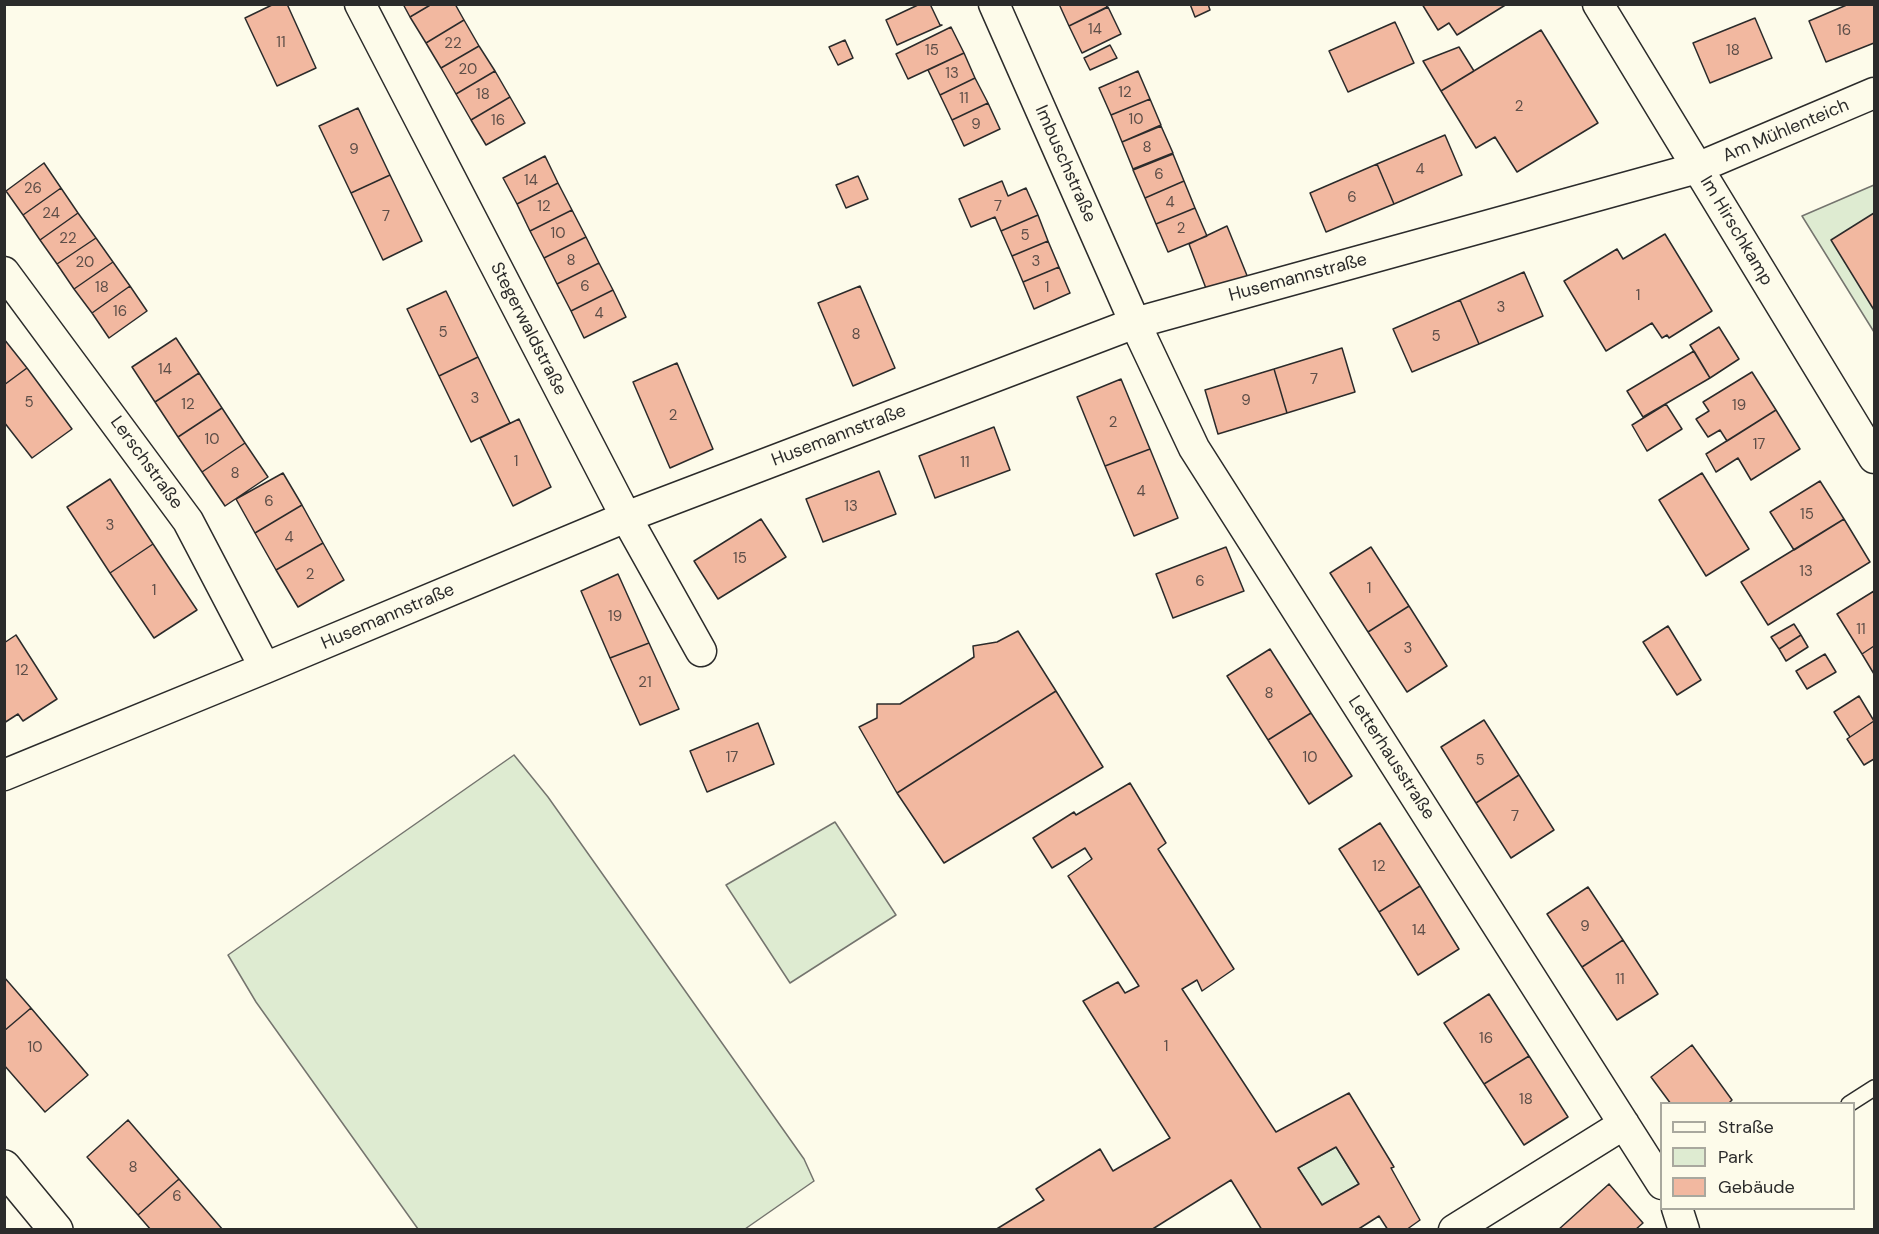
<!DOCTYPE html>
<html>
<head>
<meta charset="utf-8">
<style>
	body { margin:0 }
	#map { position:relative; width:1879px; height:1234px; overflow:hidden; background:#fdfbea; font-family:"DM Sans",sans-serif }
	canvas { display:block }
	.frame { position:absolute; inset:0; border:6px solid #2b2b2b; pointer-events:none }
	.legend { position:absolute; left:1660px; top:1102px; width:195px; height:108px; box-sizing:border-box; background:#fdfbea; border:2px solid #a9a89e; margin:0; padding:8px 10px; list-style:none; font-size:18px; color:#2b2b2b }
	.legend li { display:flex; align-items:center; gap:12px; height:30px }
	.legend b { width:30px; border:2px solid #a9a89e }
</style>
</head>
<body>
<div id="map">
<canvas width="1879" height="1234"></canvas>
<div class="frame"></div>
<ul class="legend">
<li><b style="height:8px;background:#fdfbea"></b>Straße</li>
<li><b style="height:16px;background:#deebd1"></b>Park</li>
<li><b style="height:16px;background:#f2b8a0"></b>Gebäude</li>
</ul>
</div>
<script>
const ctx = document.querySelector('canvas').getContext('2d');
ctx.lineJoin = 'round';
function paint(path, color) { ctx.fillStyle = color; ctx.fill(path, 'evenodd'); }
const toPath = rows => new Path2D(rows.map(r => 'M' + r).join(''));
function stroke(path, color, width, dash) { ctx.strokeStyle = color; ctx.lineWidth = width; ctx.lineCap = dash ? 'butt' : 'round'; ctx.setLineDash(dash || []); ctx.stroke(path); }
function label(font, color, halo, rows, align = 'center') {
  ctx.font = font + ' "DM Sans",sans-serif'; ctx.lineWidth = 4.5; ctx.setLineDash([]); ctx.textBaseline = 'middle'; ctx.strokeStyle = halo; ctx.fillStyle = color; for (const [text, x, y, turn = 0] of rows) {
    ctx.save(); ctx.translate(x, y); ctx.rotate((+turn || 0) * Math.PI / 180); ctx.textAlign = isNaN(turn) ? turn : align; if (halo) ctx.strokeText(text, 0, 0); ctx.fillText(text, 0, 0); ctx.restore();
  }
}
const green = toPath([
	[1874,185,1874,332,1802,216,1874,185],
	[514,755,548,797,804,1159,814,1181,745,1229,418,1229,256,1002,228,955,514,755],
	[835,822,896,915,790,983,726,885,835,822],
	[1336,1147,1359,1184,1322,1205,1298,1168,1336,1147]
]);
paint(green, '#deebd1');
stroke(green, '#74746e', 1.5);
const building = toPath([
	[274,4,287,4,316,68,277,86,245,18,274,4],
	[403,4,432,4,410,17,403,4],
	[432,4,455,4,464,20,426,43,410,17,432,4],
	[920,4,930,4,940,25,942,25,897,45,886,20,920,4],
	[1059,4,1106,4,1107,7,1069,26,1059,4],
	[1190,4,1208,4,1210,10,1195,17,1190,4],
	[1422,4,1507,4,1457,35,1449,23,1438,30,1422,4],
	[1849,4,1874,4,1874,43,1826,62,1809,21,1849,4],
	[1108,7,1121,34,1082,53,1069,26,1108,7],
	[1755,18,1772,58,1710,83,1693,43,1755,18],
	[464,20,479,46,441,68,426,43,464,20],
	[1395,22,1414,63,1348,92,1329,51,1395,22],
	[951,27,964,53,908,79,896,54,951,27],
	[1541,30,1598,123,1517,172,1495,137,1476,148,1441,91,1541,30],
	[845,40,853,58,838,65,829,47,845,40],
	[1110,45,1117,58,1090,70,1084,58,1110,45],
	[479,46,495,71,456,94,441,68,479,46],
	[1459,47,1474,71,1441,91,1423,61,1459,47],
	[964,53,975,78,940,95,928,70,964,53],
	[495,71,510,97,471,120,456,94,495,71],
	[1138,71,1150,99,1111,115,1099,88,1138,71],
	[975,78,988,103,952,120,940,95,975,78],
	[510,97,525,123,486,145,471,120,510,97],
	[1150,99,1161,125,1122,142,1111,115,1150,99],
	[988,103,1000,129,964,146,952,120,988,103],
	[358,108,390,175,351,193,319,126,358,108],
	[1161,126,1173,153,1133,169,1122,142,1161,126],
	[1445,135,1462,175,1394,204,1377,164,1445,135],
	[1173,154,1184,181,1145,198,1133,170,1173,154],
	[545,156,558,183,517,204,503,178,545,156],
	[44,163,61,188,23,215,6,191,44,163],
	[1377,164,1394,204,1326,232,1310,193,1377,164],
	[390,175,422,241,383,260,351,193,390,175],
	[858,176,868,199,846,208,836,185,858,176],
	[1002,181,1008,196,1026,188,1038,215,1001,231,995,217,971,227,959,199,1002,181],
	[1184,181,1195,208,1156,224,1145,198,1184,181],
	[558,183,572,210,530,231,517,204,558,183],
	[61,188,78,213,40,240,23,215,61,188],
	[1195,208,1207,236,1168,252,1156,224,1195,208],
	[572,210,586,237,544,258,530,231,572,210],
	[78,213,96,238,57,264,40,240,78,213],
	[1874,213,1874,310,1831,240,1874,213],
	[1038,215,1048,241,1012,256,1001,231,1038,215],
	[1227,226,1248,278,1207,291,1189,244,1227,226],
	[1665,234,1712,311,1669,338,1667,335,1662,338,1652,323,1606,351,1564,281,1617,249,1623,259,1665,234],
	[586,237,599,263,557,284,544,258,586,237],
	[96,238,113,262,74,289,57,264,96,238],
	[1048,241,1059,267,1023,282,1012,256,1048,241],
	[113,262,130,286,92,313,74,289,113,262],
	[599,263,613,290,571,311,557,284,599,263],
	[1059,267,1070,293,1034,309,1023,282,1059,267],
	[1524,272,1543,316,1479,344,1460,300,1524,272],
	[130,286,147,311,109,338,92,313,130,286],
	[860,286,895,368,853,386,818,303,860,286],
	[613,290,626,317,584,338,571,311,613,290],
	[446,291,478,357,439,376,407,309,446,291],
	[1460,300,1479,344,1412,372,1393,329,1460,300],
	[1719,327,1739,359,1710,378,1690,345,1719,327],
	[176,338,199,373,155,402,132,367,176,338],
	[4,339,27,368,4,385,4,339],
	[1342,348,1355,392,1287,413,1274,369,1342,348],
	[1694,351,1710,378,1643,417,1627,391,1694,351],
	[478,357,510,423,471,442,439,376,478,357],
	[677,363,713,449,670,468,633,382,677,363],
	[27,368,72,429,32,458,4,422,4,385,27,368],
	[1274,369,1287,413,1218,434,1205,390,1274,369],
	[1752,372,1776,410,1727,441,1720,430,1708,437,1696,419,1709,411,1703,402,1752,372],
	[199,373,222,408,178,437,155,402,199,373],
	[1121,379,1150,449,1105,466,1077,397,1121,379],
	[1666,404,1682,429,1647,451,1632,425,1666,404],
	[222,408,245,443,202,472,178,437,222,408],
	[1776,410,1800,449,1751,480,1738,458,1716,472,1706,454,1776,410],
	[519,419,551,487,513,506,480,438,519,419],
	[994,427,1010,470,935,498,919,456,994,427],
	[245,443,268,477,225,506,202,472,245,443],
	[1150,449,1178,518,1134,536,1105,466,1150,449],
	[879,471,896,514,823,542,806,499,879,471],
	[283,473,302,505,255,533,236,499,283,473],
	[1702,473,1749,549,1706,576,1659,500,1702,473],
	[110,479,153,544,110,573,67,507,110,479],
	[1820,481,1844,519,1794,550,1770,512,1820,481],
	[302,505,323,543,276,570,255,533,302,505],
	[761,519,786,557,718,599,694,561,761,519],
	[1844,519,1870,562,1768,625,1741,582,1844,519],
	[323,543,344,580,298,607,276,570,323,543],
	[153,544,197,610,154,638,110,573,153,544],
	[1226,547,1244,591,1173,618,1156,574,1226,547],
	[1371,547,1409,606,1368,632,1330,573,1371,547],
	[618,574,649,643,610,658,581,591,618,574],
	[1874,591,1874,646,1862,654,1837,614,1874,591],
	[1409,606,1447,666,1407,692,1368,632,1409,606],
	[1794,624,1801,635,1779,649,1771,637,1794,624],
	[1668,626,1701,680,1677,695,1643,642,1668,626],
	[1018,631,1056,691,897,793,859,727,877,718,877,704,900,704,974,657,973,646,997,642,1018,631],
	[16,635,57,699,23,721,18,714,4,723,4,643,16,635],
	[1801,635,1808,647,1786,661,1779,649,1801,635],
	[649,643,679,709,640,725,610,658,649,643],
	[1874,646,1874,674,1862,654,1874,646],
	[1270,649,1311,713,1268,740,1227,676,1270,649],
	[1825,654,1836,672,1807,689,1796,671,1825,654],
	[1056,691,1103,767,944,863,897,793,1056,691],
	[1859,696,1874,721,1850,737,1834,712,1859,696],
	[1311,713,1352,776,1309,804,1268,740,1311,713],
	[1484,720,1519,775,1476,803,1441,747,1484,720],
	[1874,721,1874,759,1864,765,1847,739,1874,721],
	[758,723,774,764,707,792,690,751,758,723],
	[1519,775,1554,830,1511,858,1476,803,1519,775],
	[1130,783,1166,843,1158,849,1234,969,1202,991,1197,980,1182,989,1276,1132,1349,1093,1394,1167,1391,1168,1420,1220,1406,1230,1388,1230,1379,1216,1357,1230,1262,1230,1231,1180,1151,1230,995,1230,1044,1200,1036,1189,1100,1149,1113,1171,1170,1138,1083,1001,1118,982,1125,993,1139,986,1068,876,1092,859,1085,848,1052,868,1033,838,1074,812,1076,815,1130,783],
	[1336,1147,1359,1184,1322,1205,1298,1168,1336,1147],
	[1380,823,1420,886,1379,912,1339,849,1380,823],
	[1420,886,1459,949,1418,975,1379,912,1420,886],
	[1588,887,1623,940,1582,967,1547,914,1588,887],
	[1623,940,1658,994,1617,1020,1582,967,1623,940],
	[4,977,31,1008,4,1031,4,977],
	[1489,994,1529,1056,1484,1084,1444,1023,1489,994],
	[31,1008,88,1075,45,1112,4,1065,4,1031,31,1008],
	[1692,1045,1732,1100,1728,1104,1671,1104,1651,1077,1692,1045],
	[1529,1056,1568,1117,1524,1145,1484,1084,1529,1056],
	[128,1120,179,1179,138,1215,87,1157,128,1120],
	[179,1179,223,1230,151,1230,138,1215,179,1179],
	[1609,1184,1643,1223,1635,1230,1558,1230,1609,1184]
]);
paint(building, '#f2b8a0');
stroke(building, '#2b2b2b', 1.5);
const lane = toPath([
	[1849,1104,1874,1088]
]);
const street = toPath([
	[360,4,626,517,701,651],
	[994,4,1135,323,1194,448,1662,1184],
	[1598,4,1874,458],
	[4,272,188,521,265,668],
	[4,775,265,668,626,517,1135,323,1697,168,1874,93],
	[1677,1208,1684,1230],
	[1454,1230,1624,1124]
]);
const secondary = toPath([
	[4,1167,56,1230]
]);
stroke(lane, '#2b2b2b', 18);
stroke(street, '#2b2b2b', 33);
stroke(secondary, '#2b2b2b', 36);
stroke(lane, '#fdfbea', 15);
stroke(street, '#fdfbea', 30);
stroke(secondary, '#fdfbea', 33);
label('15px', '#5d4e48', null, [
	["14",1095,30],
	["16",1844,31],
	["11",281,43],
	["22",453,44],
	["15",932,51],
	["18",1733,51],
	["20",468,70],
	["13",952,74],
	["12",1125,93],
	["18",483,95],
	["11",964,99],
	["2",1519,107],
	["10",1136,120],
	["16",498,121],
	["9",976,125],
	["8",1147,148],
	["9",354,150],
	["4",1420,170],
	["6",1159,175],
	["14",531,181],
	["26",33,189],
	["6",1352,198],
	["4",1170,203],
	["12",544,207],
	["7",998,207],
	["24",51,214],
	["7",386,217],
	["2",1181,229],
	["10",558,234],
	["5",1025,236],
	["22",68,239],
	["8",571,261],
	["3",1036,262],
	["20",85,263],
	["6",585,287],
	["18",102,288],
	["1",1047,288],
	["1",1638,296],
	["3",1501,308],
	["16",120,312],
	["4",599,314],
	["5",443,333],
	["8",856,335],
	["5",1436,337],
	["14",165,370],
	["7",1314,380],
	["3",475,399],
	["9",1246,401],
	["5",29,403],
	["12",188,405],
	["19",1739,406],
	["2",673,416],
	["2",1113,423],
	["10",212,440],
	["17",1759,445],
	["1",516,462],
	["11",965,463],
	["8",235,474],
	["4",1141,492],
	["6",269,502],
	["13",851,507],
	["15",1807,515],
	["3",110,526],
	["4",289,538],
	["15",740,559],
	["13",1806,572],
	["2",310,575],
	["6",1200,582],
	["1",1369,589],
	["1",154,591],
	["19",615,617],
	["11",1861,630],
	["3",1408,649],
	["12",22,671],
	["21",645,683],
	["8",1269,694],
	["17",732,758],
	["10",1310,758],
	["5",1480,761],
	["7",1515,817],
	["12",1379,867],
	["9",1585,927],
	["14",1419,931],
	["11",1620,980],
	["16",1486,1039],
	["1",1166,1047],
	["10",35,1048],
	["18",1526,1100],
	["8",133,1168],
	["6",177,1197]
]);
label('18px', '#2b2b2b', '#fdfbea', [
	["Am Mühlenteich",1786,131,-23],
	["Imbuschstraße",1065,164,66],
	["Im Hirschkamp",1736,231,59],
	["Husemannstraße",1298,278,-15],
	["Stegerwaldstraße",528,329,63],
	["Husemannstraße",839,436,-21],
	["Lerschstraße",146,463,54],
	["Husemannstraße",388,617,-23],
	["Letterhausstraße",1391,758,57]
]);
</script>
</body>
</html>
